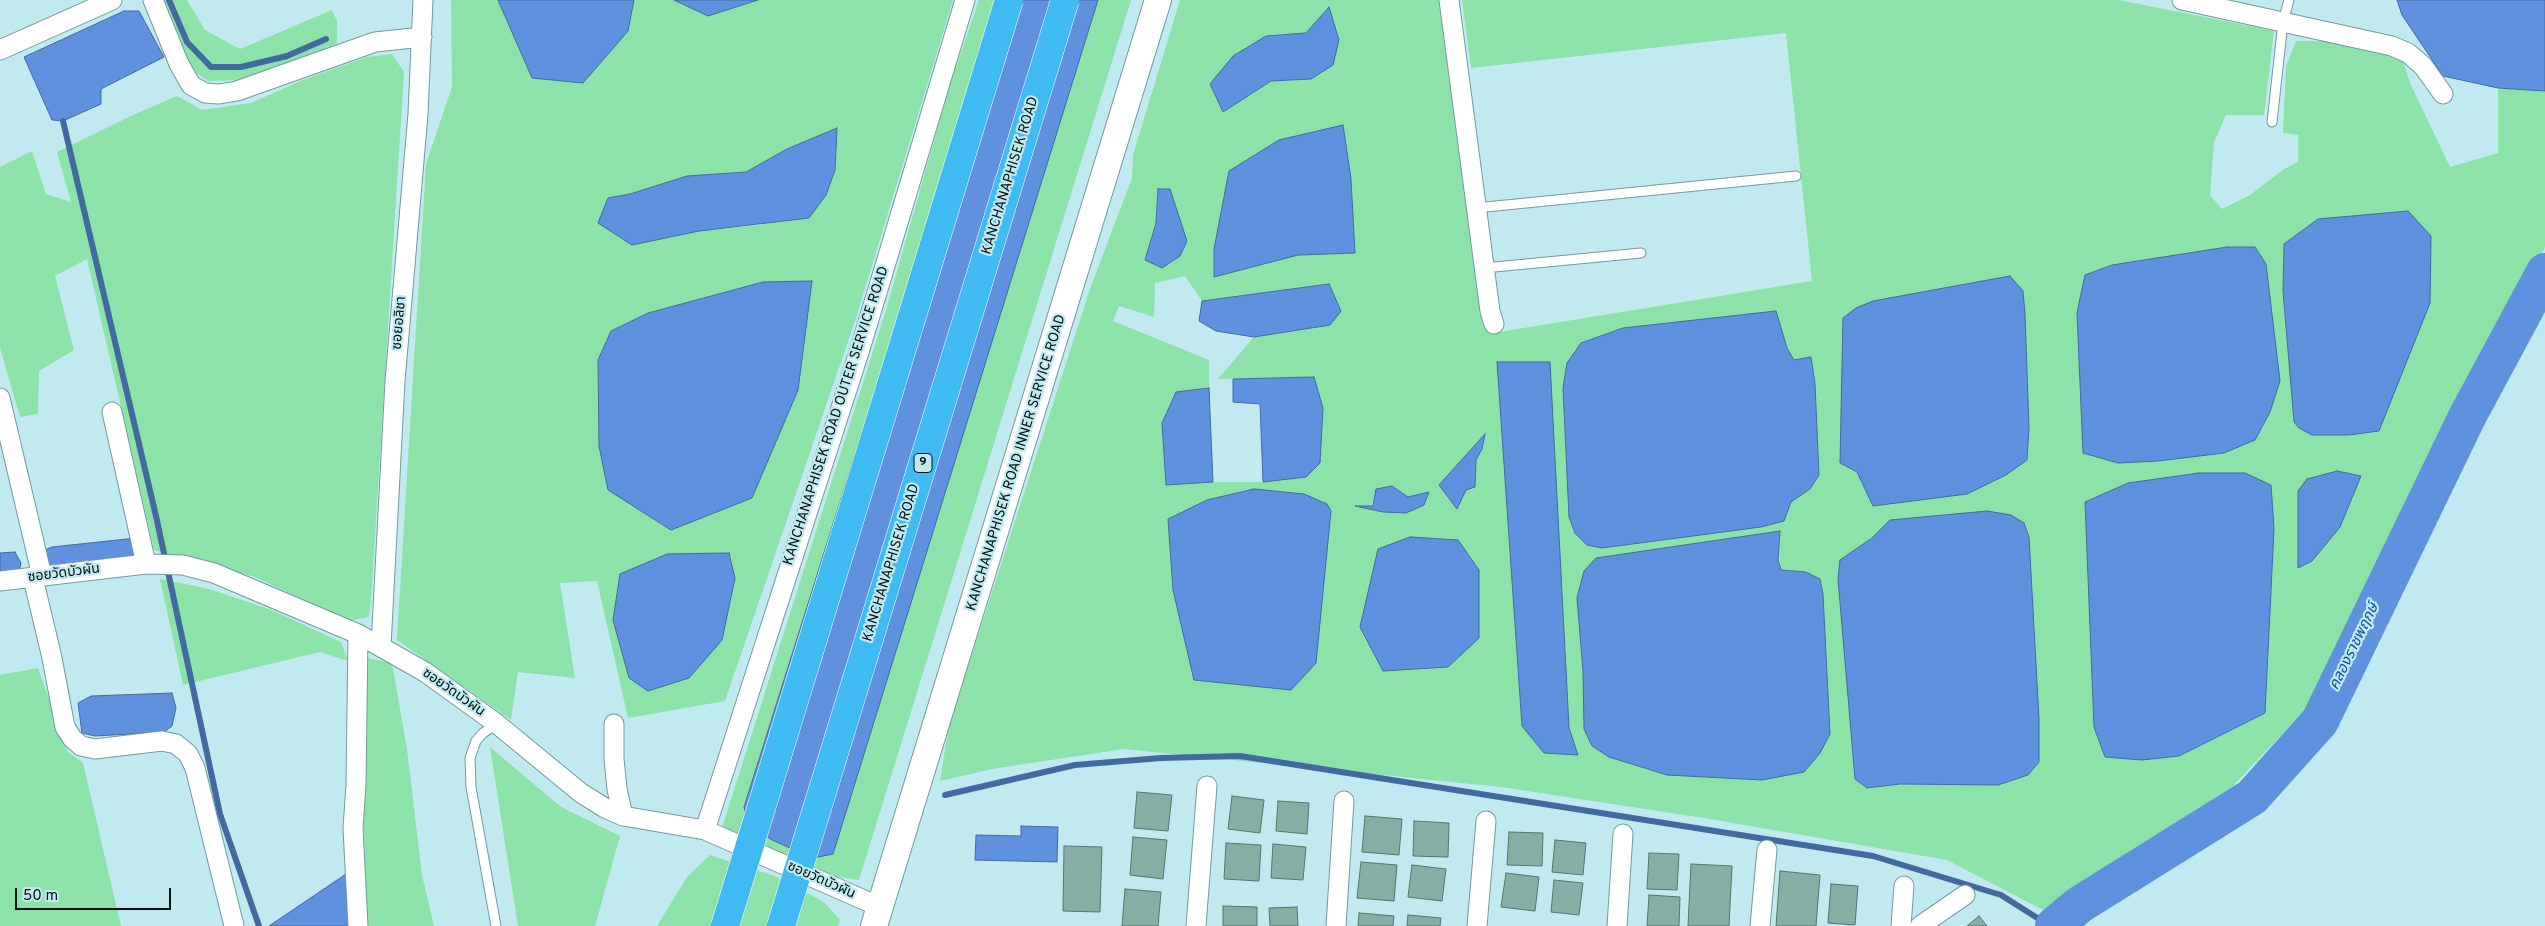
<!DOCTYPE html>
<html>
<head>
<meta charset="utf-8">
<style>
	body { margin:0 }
	#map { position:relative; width:2545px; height:926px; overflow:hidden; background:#c0eaef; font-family:Overpass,sans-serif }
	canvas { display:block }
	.scale { position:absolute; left:15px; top:888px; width:156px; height:22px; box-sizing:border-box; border:2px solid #020e10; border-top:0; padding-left:6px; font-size:15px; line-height:18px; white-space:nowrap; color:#020e10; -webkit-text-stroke:4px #c0eaef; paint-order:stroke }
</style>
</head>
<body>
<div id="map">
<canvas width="2545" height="926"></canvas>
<div class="scale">50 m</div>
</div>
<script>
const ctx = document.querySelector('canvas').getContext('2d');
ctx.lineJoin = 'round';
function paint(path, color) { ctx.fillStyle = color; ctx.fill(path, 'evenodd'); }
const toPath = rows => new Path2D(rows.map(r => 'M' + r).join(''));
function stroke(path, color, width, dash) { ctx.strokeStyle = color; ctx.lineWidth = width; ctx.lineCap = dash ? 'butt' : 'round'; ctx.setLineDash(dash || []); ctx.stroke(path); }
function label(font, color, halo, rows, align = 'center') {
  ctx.font = font + ' Overpass,"Noto Sans Thai",sans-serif'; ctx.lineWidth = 4.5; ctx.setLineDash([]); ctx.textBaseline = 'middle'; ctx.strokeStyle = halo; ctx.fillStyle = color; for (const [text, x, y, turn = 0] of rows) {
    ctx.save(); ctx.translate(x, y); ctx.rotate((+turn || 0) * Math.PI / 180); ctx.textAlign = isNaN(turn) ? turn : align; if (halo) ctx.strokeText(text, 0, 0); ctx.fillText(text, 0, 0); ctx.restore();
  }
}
paint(toPath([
	[162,0,187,0,205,30,240,49,332,10,337,21,337,43,297,63,241,80,208,81,189,68],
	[451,0,498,0,532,78,628,31,634,0,674,0,708,16,758,0,953,0,856,318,725,701,628,718,597,581,560,583,575,678,518,672,511,720,397,640,426,164,452,87],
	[837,128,835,170,826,195,760,225,699,231,608,198,630,194,687,176,746,172,787,149],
	[811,281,752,498,719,510,599,446,598,360,611,331,648,313,763,282],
	[979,0,1131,0,859,880,838,877,722,828,887,307,950,84],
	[1180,0,1443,0,1493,333,1812,281,1786,33,1471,68,1462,0,2119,0,2274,31,2264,115,2226,115,2214,142,2210,195,2222,209,2250,195,2284,169,2298,162,2298,135,2283,133,2286,66,2296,41,2328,41,2373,49,2403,61,2410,83,2450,167,2498,153,2498,88,2545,91,2545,247,2318,696,2232,787,2043,910,1947,860,1704,818,1501,787,1124,749,992,769,940,781,949,725,1091,286,1132,178,1133,155],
	[1329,8,1311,79,1271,81,1223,112,1210,84,1233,56,1266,36,1306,33],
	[1351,179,1355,252,1298,255],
	[1158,189,1162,268,1145,260,1156,223],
	[2408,211,2349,435,2294,422,2283,291,2284,244,2318,219],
	[2227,247,2255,247,2224,453,2118,463,2083,453,2077,313,2085,275,2112,265],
	[1185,276,1202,301,1329,284,1330,325,1254,337,1218,379,1314,377,1306,477,1263,482,1208,482,1166,485,1176,392,1209,388,1209,360,1113,321,1119,306,1154,317,1155,283],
	[2023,291,2029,428,2027,460,1873,506,1857,472,1843,346,1843,318],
	[1776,311,1787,348,1794,360,1811,357,1815,384,1819,475,1810,489,1791,502,1784,521,1761,527,1602,548,1575,533,1569,517,1563,388],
	[1498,362,1549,362,1569,728,1578,755,1522,726],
	[1485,435,1482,449,1476,460,1475,487,1466,490,1439,485],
	[2337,471,2360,476,2307,479],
	[2245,473,2274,529,2265,713,2179,756,2142,760,2105,757,2094,727],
	[1392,486,1408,498,1428,492,1383,512,1359,506,1373,506],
	[1890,520,2024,523,2029,537,2033,630,1957,785,1900,784,1867,788,1840,560,1872,538],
	[1780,531,1778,560,1781,570,1806,572,1820,579,1823,593,1830,734,1667,775,1609,757,1592,746,1584,729,1584,571,1596,559],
	[392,54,404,72,371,600,369,617,348,621,255,577,154,550,87,259,55,276,74,350,39,371,38,414,20,417,0,348,0,167,32,151,46,194,71,202,57,152,133,115,177,96,202,110,251,103,303,80,367,57],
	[160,579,209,589,269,609,341,642,348,661,320,652,183,685],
	[366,658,392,663,407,749,422,875,434,926,367,926,363,798],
	[38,668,68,752,83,763,121,926,0,926,0,675],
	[490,747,561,807,620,836,595,926,518,926],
	[710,855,775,876,824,902,840,920,838,926,657,926,687,877]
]), '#8de2a9');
const water = toPath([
	[498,0,634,0,628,31,583,83,532,78,498,0],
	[674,0,758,0,708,16,674,0],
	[998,0,1098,0,833,854,813,858,772,840,748,823,744,807,998,0],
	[2397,0,2545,0,2545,91,2498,88,2443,76,2402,15,2397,0],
	[1329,7,1339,40,1333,65,1311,79,1271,81,1223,112,1210,84,1233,56,1266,36,1306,33,1329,7],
	[124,11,139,11,164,57,101,89,101,104,63,121,52,120,24,57,124,11],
	[1343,125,1351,179,1355,253,1298,255,1214,277,1214,249,1229,171,1279,140,1343,125],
	[837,128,835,170,826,195,809,218,699,231,632,245,598,223,608,198,630,194,687,176,746,172,787,149,837,128],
	[1158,189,1170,189,1187,241,1180,256,1162,268,1145,260,1156,223,1158,189],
	[2408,211,2431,236,2430,303,2379,431,2349,435,2312,435,2299,428,2294,422,2283,291,2284,244,2318,219,2408,211],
	[2227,247,2255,247,2266,264,2280,381,2270,412,2255,440,2224,453,2158,461,2118,463,2083,453,2077,313,2085,275,2112,265,2227,247],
	[2010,276,2023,291,2025,314,2029,428,2027,460,2006,475,1967,494,1873,506,1857,472,1840,463,1843,318,1856,308,1873,301,2010,276],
	[812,281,798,390,752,498,671,530,608,490,599,446,598,360,611,331,648,313,763,282,812,281],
	[1329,284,1341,311,1330,325,1254,337,1216,331,1199,321,1202,301,1329,284],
	[1776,311,1787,348,1794,360,1811,357,1815,384,1819,475,1810,489,1791,502,1784,521,1761,527,1602,548,1587,545,1575,533,1569,517,1563,388,1567,363,1581,343,1623,328,1776,311],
	[1497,362,1550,362,1569,728,1578,755,1544,753,1522,726,1497,362],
	[1314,377,1323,408,1320,463,1306,477,1263,482,1260,404,1233,402,1233,379,1314,377],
	[1209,388,1213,482,1166,485,1162,423,1176,392,1209,388],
	[1485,434,1482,449,1476,460,1475,487,1466,490,1457,509,1439,485,1485,434],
	[2337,471,2361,476,2340,527,2312,561,2298,568,2298,491,2307,479,2337,471],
	[2199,473,2245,473,2271,485,2274,529,2265,713,2179,756,2142,760,2105,757,2094,727,2085,502,2128,483,2199,473],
	[1392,486,1408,497,1429,492,1424,505,1406,513,1383,512,1355,506,1373,506,1376,489,1392,486],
	[1254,489,1304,494,1327,504,1331,511,1316,663,1291,690,1194,680,1173,590,1168,519,1207,500,1254,489],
	[1987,511,2011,515,2024,523,2029,537,2039,719,2039,762,2028,775,1998,785,1900,784,1867,788,1855,779,1838,579,1840,560,1872,538,1890,520,1987,511],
	[1780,531,1778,560,1781,570,1806,572,1820,579,1823,594,1830,734,1820,753,1804,772,1762,780,1667,775,1609,757,1592,746,1584,729,1583,671,1577,598,1584,571,1596,558,1780,531],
	[1410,537,1458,540,1479,570,1479,638,1448,667,1383,671,1360,627,1378,549,1410,537],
	[136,538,137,558,60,568,45,565,44,555,47,549,52,547,136,538],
	[15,552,21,563,19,572,0,576,0,553,15,552],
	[729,553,735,578,722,640,689,678,648,691,629,678,613,620,620,574,667,554,729,553],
	[172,693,176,708,172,726,164,732,95,736,82,733,78,703,91,696,172,693],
	[1021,826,1058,827,1057,862,975,860,976,835,1021,836,1021,826],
	[346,874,348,926,269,926,346,874]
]);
paint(water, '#5f91de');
stroke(water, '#436aa0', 1);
stroke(toPath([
	[169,0,187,42,211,67,241,67,287,56,326,39],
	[63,121,156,516,220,814,259,926],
	[945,795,1075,765,1161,758,1240,756,1873,856,2001,895,2050,926]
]), '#436aa0', 6);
stroke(toPath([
	[2054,926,2079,905,2252,797,2320,721,2467,417,2545,272]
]), '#5f91de', 38);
const building = toPath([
	[1137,792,1172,795,1168,831,1134,828,1137,792],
	[1232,796,1264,800,1260,833,1228,829,1232,796],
	[1278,801,1309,803,1307,834,1276,831,1278,801],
	[1365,816,1402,819,1399,855,1362,852,1365,816],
	[1414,821,1449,823,1448,857,1413,856,1414,821],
	[1509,832,1543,833,1542,866,1507,865,1509,832],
	[1133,837,1167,840,1163,879,1130,875,1133,837],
	[1555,840,1586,843,1583,875,1552,872,1555,840],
	[1226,843,1261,845,1259,881,1224,879,1226,843],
	[1273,844,1306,847,1303,880,1271,878,1273,844],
	[1064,846,1102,847,1100,912,1063,911,1064,846],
	[1649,853,1679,854,1677,890,1647,889,1649,853],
	[1361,862,1397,865,1394,901,1357,898,1361,862],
	[1691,864,1732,866,1729,926,1688,926,1691,864],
	[1412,865,1446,869,1442,901,1408,897,1412,865],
	[1780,871,1820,875,1816,926,1776,926,1780,871],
	[1506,873,1539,877,1535,911,1501,907,1506,873],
	[1554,880,1583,883,1579,915,1551,912,1554,880],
	[1831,884,1858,886,1855,925,1828,923,1831,884],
	[1125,889,1161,892,1158,926,1122,926,1125,889],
	[1649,895,1680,897,1679,926,1647,926,1649,895],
	[1223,906,1257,907,1257,926,1223,926,1223,906],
	[1297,907,1298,926,1270,926,1269,908,1297,907],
	[1359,913,1394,916,1393,926,1358,926,1359,913],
	[1408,915,1441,918,1440,926,1407,926,1408,915],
	[1979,916,1987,926,1967,926,1979,916]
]);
paint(building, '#87aea5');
stroke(building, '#50766e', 1);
const lane = toPath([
	[2272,122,2283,22,2289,0],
	[1476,208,1796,176],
	[1484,268,1641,253],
	[496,926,471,787,470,758,476,741,483,733,497,724]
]);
const street = toPath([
	[153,0,179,64,191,85,205,93,219,94,237,91,375,42,422,37],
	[1449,0,1490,311,1494,324],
	[2182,0,2392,46,2408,53,2423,66,2443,94],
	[0,50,112,0],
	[0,398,42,576],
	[112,412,146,564],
	[33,578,52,658,65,727,72,738,81,746,95,749,162,741,176,744,188,754,195,768,234,926],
	[0,581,146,564,183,565,214,573,358,634,425,672,497,724,581,793,605,808,623,816,705,830,880,907],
	[358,634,356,785,353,828,358,926],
	[381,646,395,381,418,114,423,0],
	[614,724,614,759,617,789,623,816],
	[705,830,860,349,965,0],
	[1196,926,1207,786],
	[1336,926,1344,801],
	[1477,926,1486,821],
	[1617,926,1623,834],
	[1760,926,1767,850],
	[1901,926,1904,886],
	[1920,926,1965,895]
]);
const secondary = toPath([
	[874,926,1158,0]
]);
stroke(lane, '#729a9f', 11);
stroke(street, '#729a9f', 21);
stroke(secondary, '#729a9f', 28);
stroke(lane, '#fff', 9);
stroke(street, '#fff', 19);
stroke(secondary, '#fff', 26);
const highwayBridge = toPath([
	[725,926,1009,0],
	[781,926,1065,0]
]);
stroke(highwayBridge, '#fff', 29, []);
stroke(highwayBridge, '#3fbaf2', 28);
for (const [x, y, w] of [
	[923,463,18]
]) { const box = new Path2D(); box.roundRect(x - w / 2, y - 9.5, w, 19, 4); ctx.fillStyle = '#c0eaef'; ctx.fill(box); stroke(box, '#020e10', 1); }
label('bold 12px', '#020e10', null, [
	["9",923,463]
]);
label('14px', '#020e10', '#c0eaef', [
	["KANCHANAPHISEK ROAD",1011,176,-73],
	["ซอยอลิชา",400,323,-85],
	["KANCHANAPHISEK ROAD OUTER SERVICE ROAD",837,416,-72],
	["KANCHANAPHISEK ROAD INNER SERVICE ROAD",1017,463,-73],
	["KANCHANAPHISEK ROAD",892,563,-73],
	["ซอยวัดบัวผัน",64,574,-7],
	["ซอยวัดบัวผัน",453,693,35],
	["ซอยวัดบัวผัน",821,881,24]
]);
label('italic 15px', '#0e4ea8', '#c0eaef', [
	["คลองราชพฤกษ์",2355,647,-64]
]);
</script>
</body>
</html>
